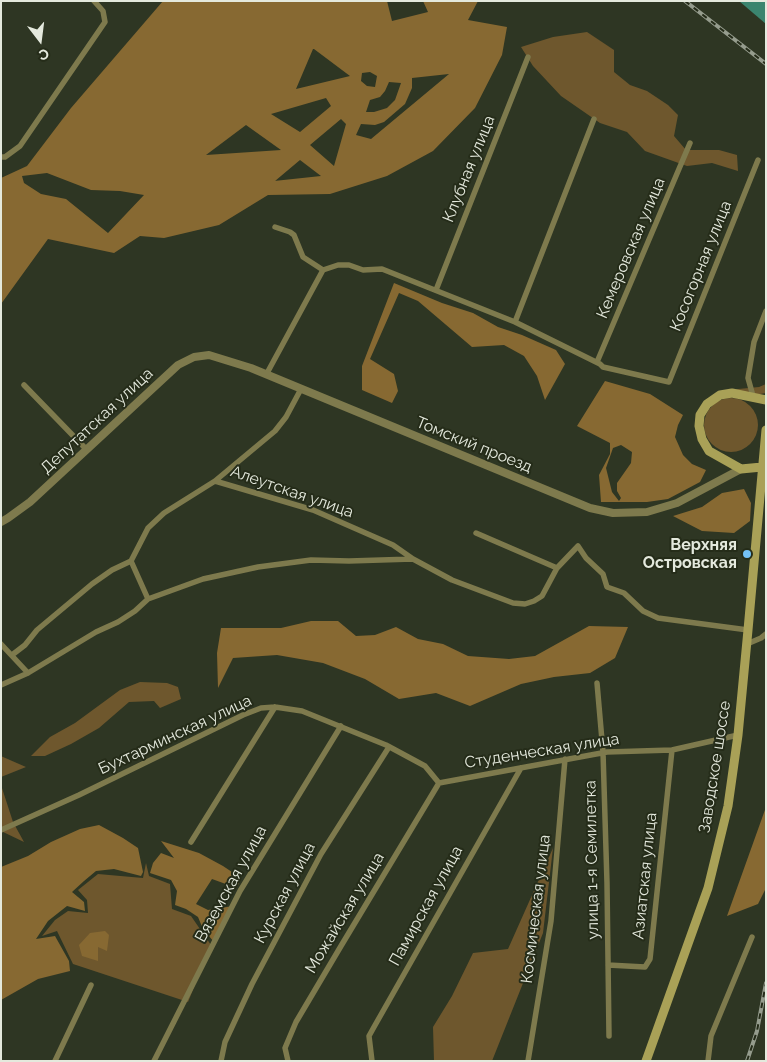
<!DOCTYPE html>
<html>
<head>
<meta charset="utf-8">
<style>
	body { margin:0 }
	#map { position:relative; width:767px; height:1062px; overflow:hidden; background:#2e3623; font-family:Raleway,sans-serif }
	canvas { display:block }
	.frame { position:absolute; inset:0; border:2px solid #e4e9dd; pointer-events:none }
	.north { position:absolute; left:15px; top:15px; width:50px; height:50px; -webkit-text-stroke:4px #252c19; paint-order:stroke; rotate:165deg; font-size:14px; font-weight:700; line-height:20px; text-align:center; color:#e4e9dd }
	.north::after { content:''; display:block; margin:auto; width:18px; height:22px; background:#e4e9dd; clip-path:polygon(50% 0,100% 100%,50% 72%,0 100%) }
</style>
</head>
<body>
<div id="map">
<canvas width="767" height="1062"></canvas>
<div class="frame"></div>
<div class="north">С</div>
</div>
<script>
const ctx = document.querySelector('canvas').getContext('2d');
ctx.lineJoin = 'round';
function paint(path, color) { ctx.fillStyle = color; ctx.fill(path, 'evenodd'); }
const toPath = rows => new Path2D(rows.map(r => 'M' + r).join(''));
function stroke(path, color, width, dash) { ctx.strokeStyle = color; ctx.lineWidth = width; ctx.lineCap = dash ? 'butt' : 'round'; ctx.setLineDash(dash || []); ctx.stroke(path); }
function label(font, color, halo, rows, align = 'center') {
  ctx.font = font + ' Raleway,sans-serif'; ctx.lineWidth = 4; ctx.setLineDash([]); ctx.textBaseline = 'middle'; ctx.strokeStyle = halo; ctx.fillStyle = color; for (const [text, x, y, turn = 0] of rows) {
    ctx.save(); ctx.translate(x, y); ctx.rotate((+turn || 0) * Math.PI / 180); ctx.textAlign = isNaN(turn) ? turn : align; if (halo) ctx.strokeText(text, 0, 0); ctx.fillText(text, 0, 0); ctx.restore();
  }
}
paint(toPath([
	[587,32,614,50,614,72,630,85,647,91,668,105,678,115,674,136,686,150,719,150,737,155,738,171,712,163,687,166,645,151,627,132,600,123,561,96,533,66,521,47,553,37],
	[766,384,766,393,749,396,728,390,759,387],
	'704 425a27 27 0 1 1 54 0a27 27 0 1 1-54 0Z',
	[140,682,167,683,178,687,181,699,160,708,154,701,129,702,99,728,71,744,45,756,31,756,50,737,75,723,120,690],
	[1,756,3,757,26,767,1,777],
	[1,785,13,822,24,842,1,831],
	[553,848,543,933,492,1061,434,1061,433,1027,452,996,473,953,508,949],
	[146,863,149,876,170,884,172,909,191,916,211,945,188,1002,73,964,57,931,42,936,55,920,68,911,88,913,87,900,78,890,98,874,143,878]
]), '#6e572d');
paint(toPath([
	[163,1,387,1,392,21,428,12,423,1,478,1,468,20,507,27,502,55,475,108,433,151,387,176,330,194,268,195,219,225,164,238,140,236,114,253,48,239,1,304,1,178,27,166,71,108],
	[313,49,314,49,350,76,296,89],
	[370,72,377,76,375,87,367,86,361,81,362,73],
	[449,74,371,139,356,135,361,124,375,125,384,122,405,104,412,88,412,78],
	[389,82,401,83,395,100,387,108,374,112,366,112,370,100,380,97,385,91],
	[326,98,331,106,300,132,271,114],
	[341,119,346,124,334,166,310,145],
	[246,125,281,150,206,155],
	[300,160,321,176,274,181,275,181],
	[47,173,91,190,120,191,144,195,108,233,66,199,41,194,24,183,22,176],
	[394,283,442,303,473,313,498,327,522,335,556,350,565,364,545,400,537,376,524,356,504,345,472,347,418,301,399,293,370,359,394,374,398,391,392,403,362,390,362,366],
	[605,381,650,394,683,415,678,425,675,437,683,455,692,464,706,470,700,482,668,499,647,502,601,502,599,475,610,454,610,443,577,426],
	[621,445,632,452,631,463,617,483,617,491,621,498,619,501,612,492,606,468,613,448],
	[744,489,751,503,750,521,734,533,702,531,673,516,702,507,722,493],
	[311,621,338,621,356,636,375,635,396,627,418,639,443,644,468,656,509,659,535,656,589,626,628,627,615,658,590,673,554,677,521,684,470,706,436,693,399,699,365,679,323,663,277,655,233,658,218,688,217,653,221,628,281,628],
	[766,807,766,888,758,904,727,916],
	[99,825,123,838,138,848,143,872,141,876,114,869,96,871,84,881,72,892,84,902,85,911,67,906,48,921,36,939,55,936,69,961,70,971,38,979,1,1000,1,867,28,856,51,842,80,829],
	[161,841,199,853,223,866,238,876,239,884,234,887,212,879,196,904,208,910,233,906,214,942,203,929,198,917,186,909,175,905,177,891,171,880,150,873,153,863,161,853,174,858],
	[105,931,109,935,107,951,98,947,98,961,82,956,79,945,90,933]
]), '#876932');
paint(toPath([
	[739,1,766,1,766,24]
]), '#3b856f');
stroke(toPath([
	[1,157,5,157,20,146,105,22,103,11,94,1],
	[275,227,290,232,294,235,303,257,323,270],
	[323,270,338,265,349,265,363,270,382,269,515,322,600,364,603,367,669,382,758,160],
	[436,290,528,57],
	[515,322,594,119],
	[597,362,690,143],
	[266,375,323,270],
	[24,385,86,449],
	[753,396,748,378,754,342,766,311],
	[215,481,275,431,286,417,301,389],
	[476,533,557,568],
	[131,561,148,599],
	[1,644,28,673],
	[747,644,761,638,766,634],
	[12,655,25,645,37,630,92,584,112,570,131,561,148,528,164,513,215,481,313,510,393,545,413,559],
	[597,683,603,752,607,883,609,1036],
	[1,685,28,673,96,632,118,622,135,611,148,599,203,579,258,567,311,560,349,561,413,559,452,580,513,603,525,604,534,601,542,596,557,568,578,546,586,558,603,574,607,587,624,593,643,611,658,618,748,630],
	[439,783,607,752,672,750,738,735],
	[1,830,79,795,243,715,261,708,275,707,302,711,386,745,425,766,439,783],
	[191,842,275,707],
	[608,965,645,967,650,959,672,750],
	[55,1061,91,985],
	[154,1061,240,891,341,726],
	[221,1061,225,1042,252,984,321,854,389,747],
	[288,1061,285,1048,296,1022,341,946,439,783],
	[372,1061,369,1036,374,1027,521,768],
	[528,1061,551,921,565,759],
	[708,1061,711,1036,752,937]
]), '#7e7a4d', 5.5);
stroke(toPath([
	[1,522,8,518,30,502,178,365,194,357,209,355,251,368,590,508,613,513,647,512,677,503,741,469]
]), '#7e7a4d', 8);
stroke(toPath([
	[762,467,741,469,709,451,702,439,699,426,700,415,707,404,720,395,732,393,766,400],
	[646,1061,708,888,728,806,738,735,748,630,766,430]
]), '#a9a157', 9);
const rail = toPath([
	[685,1,766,64],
	[747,1061,757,1031,766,983]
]);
stroke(rail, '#959c8d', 4);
stroke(rail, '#252c19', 2, [5.5]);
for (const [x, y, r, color] of [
	[747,554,5,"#73c1f6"]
]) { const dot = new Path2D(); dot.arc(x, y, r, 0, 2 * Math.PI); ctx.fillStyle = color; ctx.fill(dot); stroke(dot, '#252c19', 2); }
label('16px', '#e4e9dd', '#252c19', [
	["Клубная улица",469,169,-68],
	["Кемеровская улица",631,248,-67],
	["Косогорная улица",701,266,-68],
	["Депутатская улица",97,421,-43],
	["Томский проезд",474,445,22],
	["Алеутская улица",292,492,19],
	["Бухтарминская улица",175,735,-25],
	["Студенческая улица",542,751,-9],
	["Заводское шоссе",715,767,-81],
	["улица 1-я Семилетка",592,860,-91],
	["Азиатская улица",645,876,-84],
	["Вяземская улица",231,884,-61],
	["Курская улица",285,893,-62],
	["Памирская улица",426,906,-61],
	["Космическая улица",536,909,-83],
	["Можайская улица",345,913,-59]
]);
label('bold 16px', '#e4e9dd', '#252c19', [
	["Верхняя",737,545],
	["Островская",737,563]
], 'right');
</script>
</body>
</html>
